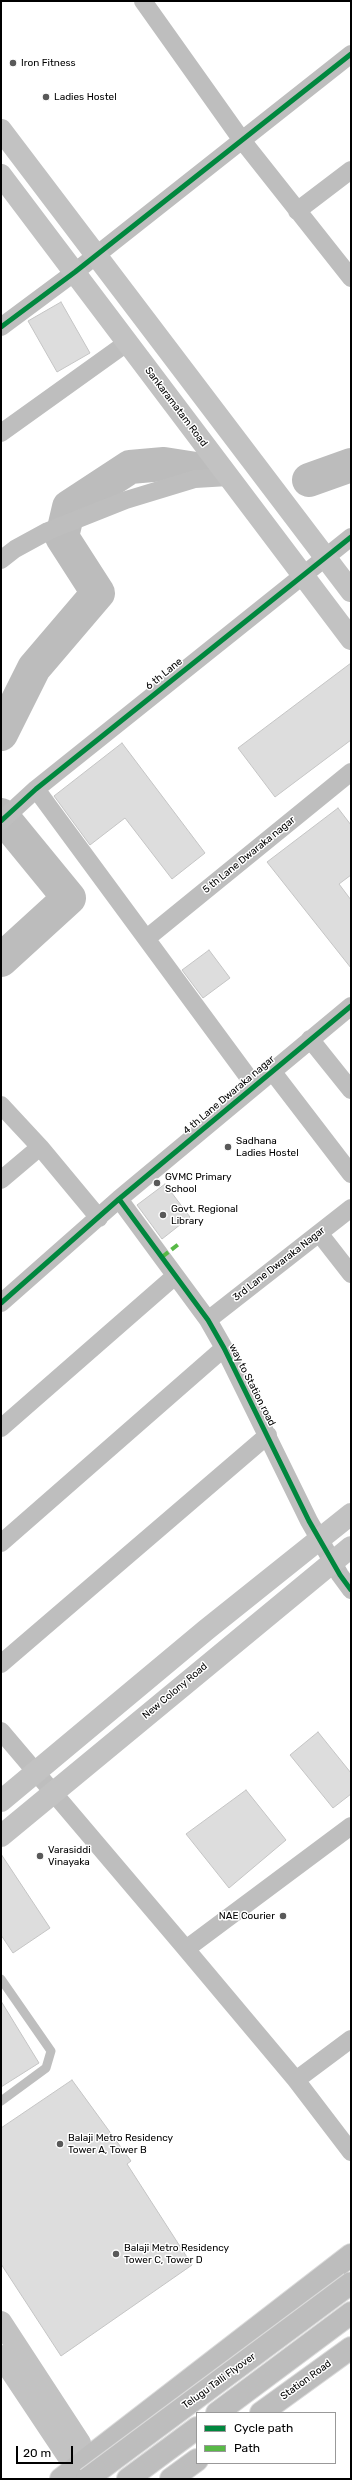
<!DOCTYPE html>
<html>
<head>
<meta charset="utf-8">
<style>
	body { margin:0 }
	#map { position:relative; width:352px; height:2480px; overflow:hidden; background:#fff; font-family:Rubik,sans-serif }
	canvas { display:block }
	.frame { position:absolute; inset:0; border:2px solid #000; pointer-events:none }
	.legend { position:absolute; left:196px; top:2412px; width:140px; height:52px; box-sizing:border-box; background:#fff; border:1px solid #999; margin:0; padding:5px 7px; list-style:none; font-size:12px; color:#000 }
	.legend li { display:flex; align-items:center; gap:8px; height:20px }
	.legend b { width:20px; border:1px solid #999 }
	.scale { position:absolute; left:16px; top:2446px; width:57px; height:18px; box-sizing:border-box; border:2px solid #000; border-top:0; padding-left:5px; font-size:12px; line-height:14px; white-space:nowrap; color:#000; -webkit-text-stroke:3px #fff; paint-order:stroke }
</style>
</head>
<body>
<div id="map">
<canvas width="352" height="2480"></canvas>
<div class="frame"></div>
<ul class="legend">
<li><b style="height:5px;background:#00873e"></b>Cycle path</li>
<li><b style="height:5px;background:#58b947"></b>Path</li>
</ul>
<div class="scale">20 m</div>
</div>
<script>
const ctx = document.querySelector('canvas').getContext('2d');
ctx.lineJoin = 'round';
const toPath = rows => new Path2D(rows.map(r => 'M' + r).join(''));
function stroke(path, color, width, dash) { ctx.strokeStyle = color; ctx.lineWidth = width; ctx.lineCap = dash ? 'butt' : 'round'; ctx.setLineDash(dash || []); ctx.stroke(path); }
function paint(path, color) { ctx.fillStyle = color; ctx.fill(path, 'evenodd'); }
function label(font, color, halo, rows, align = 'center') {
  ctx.font = font + ' Rubik,sans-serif'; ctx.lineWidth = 3; ctx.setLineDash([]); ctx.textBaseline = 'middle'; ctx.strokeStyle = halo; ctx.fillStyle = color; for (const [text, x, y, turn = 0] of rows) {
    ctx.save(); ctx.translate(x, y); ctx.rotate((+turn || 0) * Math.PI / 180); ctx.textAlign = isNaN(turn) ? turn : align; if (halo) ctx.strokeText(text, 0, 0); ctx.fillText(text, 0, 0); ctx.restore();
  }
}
stroke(toPath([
	[309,480,351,465],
	[1,734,34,668,98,593,62,537,69,507,130,467,164,464,196,469],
	[1,815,69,898,1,960]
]), '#bcbcbc', 34);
const building = toPath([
	[61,302,90,353,57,372,28,321,61,302],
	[351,663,351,740,275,797,238,748,351,663],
	[122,743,205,853,172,879,125,818,90,845,54,796,122,743],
	[338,808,351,825,351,875,339,884,351,900,351,968,267,862,338,808],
	[209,950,230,978,203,998,182,970,209,950],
	[165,1184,190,1217,162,1239,137,1205,165,1184],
	[318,1732,351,1773,351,1794,333,1808,290,1755,318,1732],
	[246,1790,286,1840,229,1888,186,1834,246,1790],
	[1,1854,50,1928,13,1953,1,1935,1,1854],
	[1,2001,39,2063,1,2087,1,2001],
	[72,2080,131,2161,127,2164,192,2265,61,2356,1,2264,1,2128,72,2080]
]);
paint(building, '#ddd');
stroke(building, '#c5c5c5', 1);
const primary = toPath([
	[217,2413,351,2313],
	[261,2413,351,2348],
	[61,2479,351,2255],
	[128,2479,197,2428],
	[171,2479,197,2460]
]);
stroke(primary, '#dbdbdb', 24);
stroke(toPath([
	[1,1979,51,2051,46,2068,1,2101]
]), '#bebebe', 9);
stroke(toPath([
	[143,1,241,139,351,278],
	[297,211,351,170],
	[1,327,75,272,351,54],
	[1,433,128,342],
	[1,560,15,549,48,531,126,500,195,479,228,477],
	[36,789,254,1085],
	[1,821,36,789,351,537],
	[147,938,351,772],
	[310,1039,351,1090],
	[272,1071,351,1174],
	[1,1105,40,1147,99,1218],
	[1,1180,40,1147],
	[119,1199,208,1320,224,1348,309,1521,340,1575,351,1590],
	[319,1233,351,1274],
	[1,1303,119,1199,351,1006],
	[208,1320,351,1208],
	[1,1428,175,1276],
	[1,1543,224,1348],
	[1,1664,268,1435],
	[1,1731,186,1949],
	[351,2039,296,2080,351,2152],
	[296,2080,186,1949,351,1826]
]), '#bebebe', 18);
stroke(toPath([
	[1,130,351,591],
	[1,175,351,639],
	[1,1801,206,1630,351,1514],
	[1,1836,351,1547],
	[1,2322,80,2443,80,2464],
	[1,2356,67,2455,80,2464,85,2473]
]), '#c2c2c2', 22);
stroke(primary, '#bdbdbd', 22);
const primaryBridge = toPath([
	[87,2479,351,2283]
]);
stroke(primaryBridge, '#dbdbdb', 24, []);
stroke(primaryBridge, '#bdbdbd', 22);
stroke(toPath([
	[162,1257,180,1243]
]), '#58b947', 4, [8, 4]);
stroke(toPath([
	[1,327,75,272,351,54],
	[1,821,36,789,351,537],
	[119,1199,208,1320,224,1348,309,1521,340,1575,351,1590],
	[1,1303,119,1199,351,1006]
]), '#00873e', 5);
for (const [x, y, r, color] of [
	[13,63,4,"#595959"],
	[46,97,4,"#595959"],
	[228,1147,4,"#595959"],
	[157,1183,4,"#595959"],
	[163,1215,4,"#595959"],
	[40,1856,4,"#595959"],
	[283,1916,4,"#595959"],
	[60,2144,4,"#595959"],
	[116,2254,4,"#595959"]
]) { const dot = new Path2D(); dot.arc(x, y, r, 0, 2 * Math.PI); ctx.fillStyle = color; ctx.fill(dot); stroke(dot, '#fff', 1.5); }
label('10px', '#000', '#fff', [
	["Iron Fitness",21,63],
	["Ladies Hostel",54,97],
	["Sadhana",236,1141],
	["Ladies Hostel",236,1153],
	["GVMC Primary",165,1177],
	["School",165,1189],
	["Govt. Regional",171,1209],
	["Library",171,1221],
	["Varasiddi",48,1850],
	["Vinayaka",48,1862],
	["NAE Courier",275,1916,"right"],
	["Balaji Metro Residency",68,2138],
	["Tower A, Tower B",68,2150],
	["Balaji Metro Residency",124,2248],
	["Tower C, Tower D",124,2260]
], 'left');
label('10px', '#000', '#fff', [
	["Sankaramatam Road",176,407,53],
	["6 th Lane",164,674,-39],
	["5 th Lane Dwaraka nagar",249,855,-39],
	["4 th Lane Dwaraka nagar",229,1095,-40],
	["3rd Lane Dwaraka Nagar",279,1264,-38],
	["way to Station road",252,1385,63],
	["New Colony Road",175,1691,-40],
	["Station Road",306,2380,-36],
	["Telugu Talli Flyover",219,2381,-36]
]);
</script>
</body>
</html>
